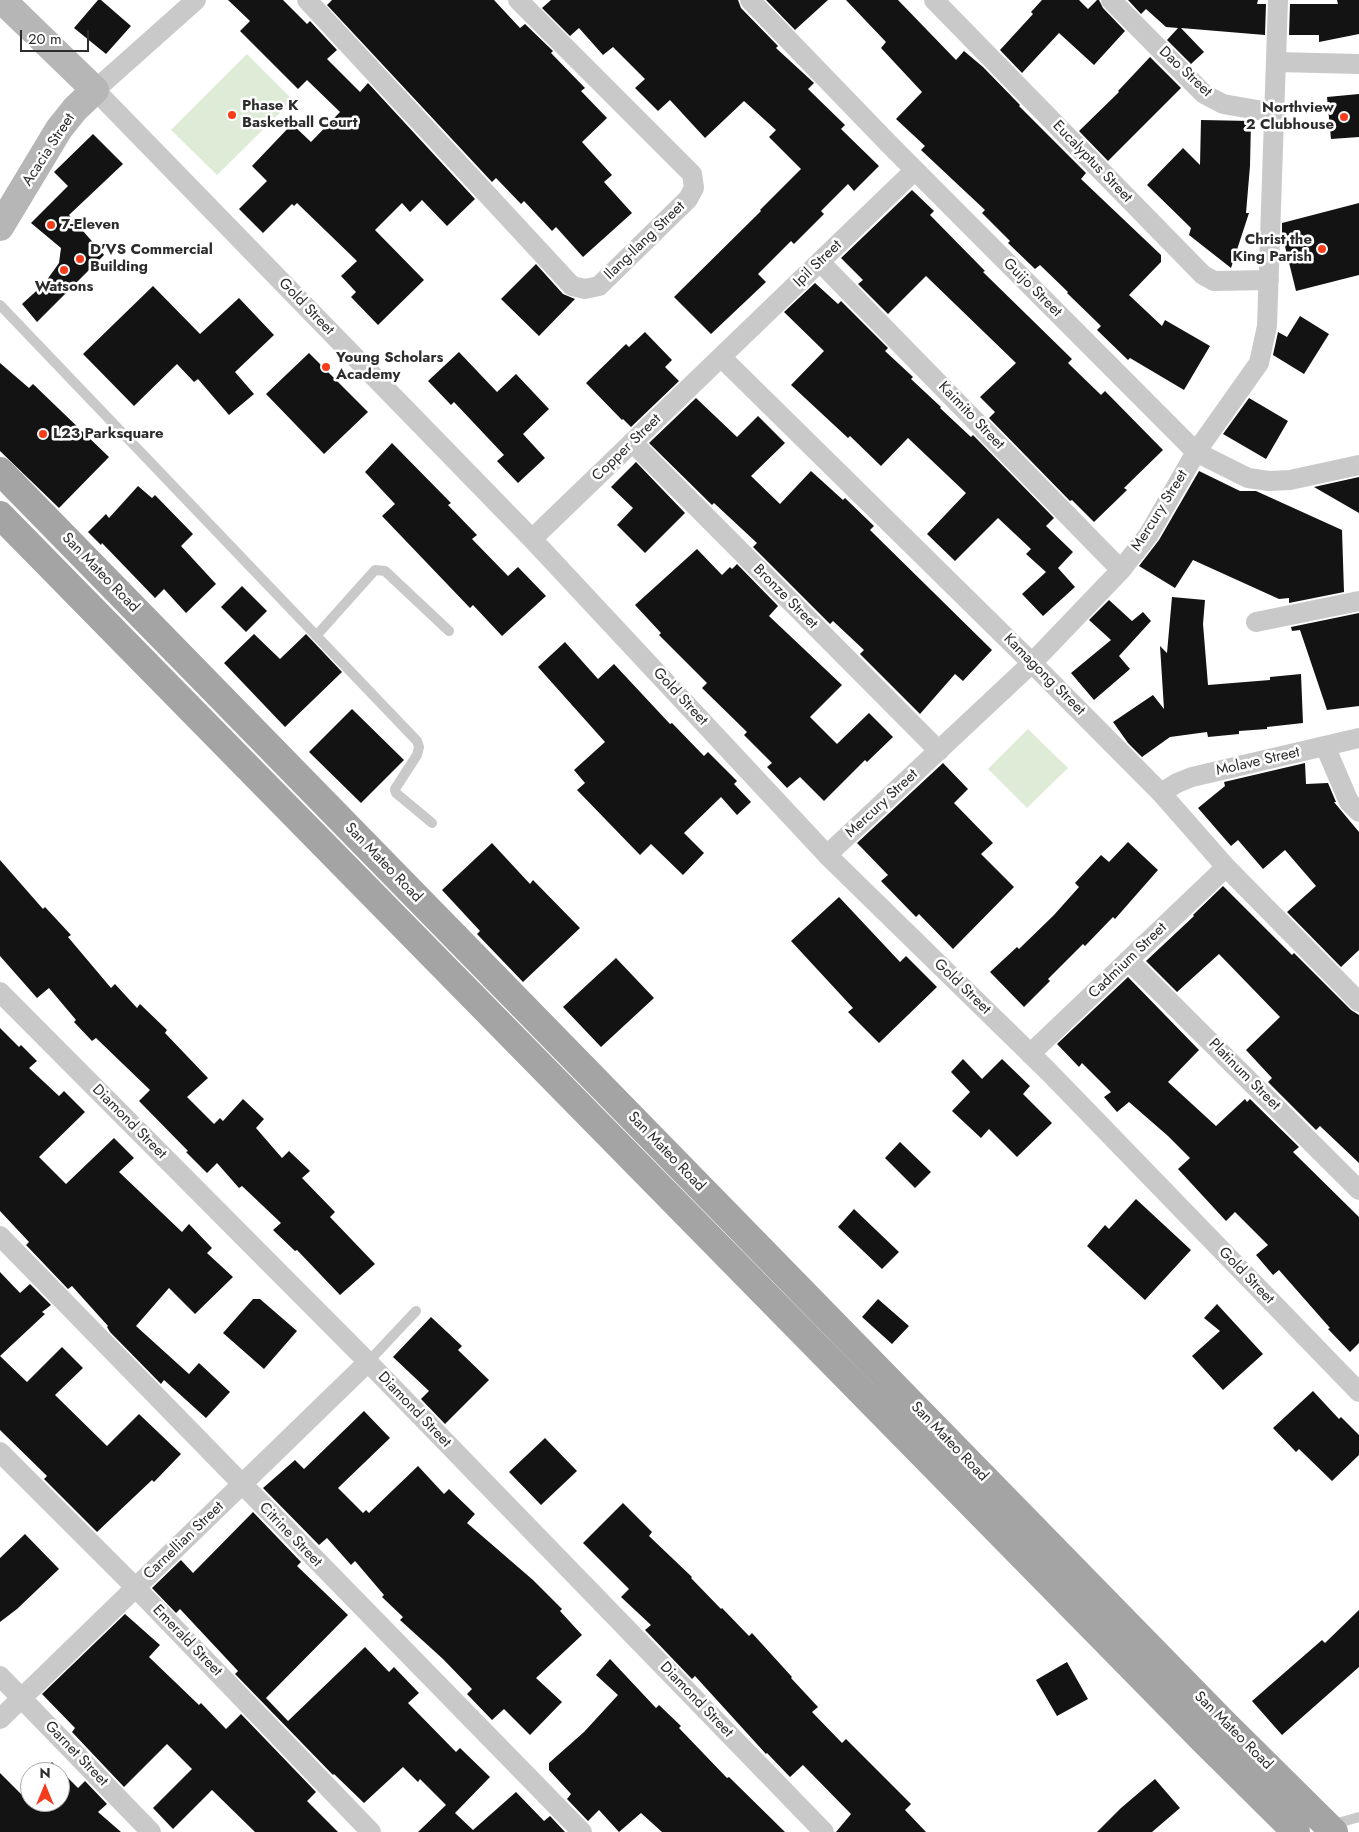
<!DOCTYPE html>
<html>
<head>
<meta charset="utf-8">
<style>
	body { margin:0 }
	#map { position:relative; width:1359px; height:1832px; overflow:hidden; background:#fff; font-family:Jost,sans-serif }
	canvas { display:block }
	.north { position:absolute; left:20px; top:1762px; width:50px; height:50px; box-sizing:border-box; background:#fff; border:1px solid #ababab; border-radius:50%; rotate:0deg; font-size:14px; font-weight:700; line-height:20px; text-align:center; color:#2c2c2c }
	.north::after { content:''; display:block; margin:auto; width:18px; height:22px; background:#f63d1b; clip-path:polygon(50% 0,100% 100%,50% 72%,0 100%) }
	.scale { position:absolute; left:20px; top:30px; width:69px; height:22px; box-sizing:border-box; border:2px solid #2c2c2c; border-top:0; padding-left:6px; font-size:15px; line-height:18px; white-space:nowrap; color:#2c2c2c; -webkit-text-stroke:4px #fff; paint-order:stroke }
</style>
</head>
<body>
<div id="map">
<canvas width="1359" height="1832"></canvas>
<div class="north">N</div>
<div class="scale">20 m</div>
</div>
<script>
const ctx = document.querySelector('canvas').getContext('2d');
ctx.lineJoin = 'round';
function paint(path, color) { ctx.fillStyle = color; ctx.fill(path, 'evenodd'); }
const toPath = rows => new Path2D(rows.map(r => 'M' + r).join(''));
function stroke(path, color, width, dash) { ctx.strokeStyle = color; ctx.lineWidth = width; ctx.lineCap = dash ? 'butt' : 'round'; ctx.setLineDash(dash || []); ctx.stroke(path); }
function label(font, color, halo, rows, align = 'center') {
  ctx.font = font + ' Jost,sans-serif'; ctx.lineWidth = 5; ctx.setLineDash([]); ctx.textBaseline = 'middle'; ctx.strokeStyle = halo; ctx.fillStyle = color; for (const [text, x, y, turn = 0] of rows) {
    ctx.save(); ctx.translate(x, y); ctx.rotate((+turn || 0) * Math.PI / 180); ctx.textAlign = isNaN(turn) ? turn : align; if (halo) ctx.strokeText(text, 0, 0); ctx.fillText(text, 0, 0); ctx.restore();
  }
}
paint(toPath([
	[247,54,293,100,217,175,171,130],
	[1028,729,1068,768,1027,808,988,769]
]), '#ddebd7');
paint(toPath([
	[98,0,101,0,131,26,106,54,74,28],
	[228,0,283,0,307,24,310,21,337,50,327,59,360,92,368,83,475,199,447,226,422,200,410,212,402,203,375,230,424,280,378,325,351,297,356,292,341,276,357,261,297,203,294,206,292,204,263,233,239,209,267,181,252,166,292,124,311,142,340,112,307,80,298,89,240,31,250,21],
	[332,0,494,0,520,28,525,24,553,51,551,53,585,88,581,91,607,118,582,142,612,175,604,182,632,213,583,257,556,227,552,231,524,201,521,204,496,178,492,182,327,5],
	[551,0,738,0,741,8,778,46,776,48,814,83,808,89,845,125,841,129,879,166,854,191,848,184,821,211,824,214,794,244,791,241,758,274,766,282,711,334,674,297,761,211,760,210,801,169,769,137,776,130,744,101,705,138,670,100,658,111,635,88,645,79,613,47,603,55,579,28,570,36,542,8],
	[766,0,828,0,795,30],
	[846,0,898,0,956,60,964,51,983,67,1020,105,1019,106,1086,173,1081,179,1161,255,1161,262,1129,295,1162,326,1165,320,1210,346,1184,390,1130,358,1128,360,1097,330,1101,326,1067,293,1068,292,1040,265,1035,269,1008,243,1010,241,982,213,985,210,921,150,925,146,896,119,922,92,881,48,886,42],
	[1042,0,1079,0,1088,9,1097,0,1099,0,1103,8,1125,31,1094,65,1059,33,1022,73,1000,50,1033,14,1031,12],
	[1128,0,1258,0,1257,4,1266,4,1265,35,1181,28,1204,52,1191,64,1167,40,1178,28,1166,27,1146,9,1141,14],
	[1337,0,1359,0,1359,34,1319,42,1319,35,1289,35,1290,4,1338,4],
	[1150,57,1181,88,1108,161,1079,131,1119,92,1118,91],
	[1359,94,1359,137,1331,139,1327,97],
	[1201,120,1251,121,1250,166,1246,213,1249,213,1231,268,1189,235,1191,228,1147,185,1183,148,1200,165],
	[93,134,123,164,69,215,104,255,37,322,22,304,44,284,59,263,61,248,31,223,68,186,54,172],
	[912,190,934,211,930,215,985,271,983,272,1072,359,1068,363,1101,395,1105,391,1163,450,1124,488,1127,490,1094,522,1072,500,1070,501,989,418,995,412,980,397,1016,363,926,276,888,314,858,284,863,280,841,258],
	[1359,203,1359,275,1296,291,1282,234,1282,223],
	[536,264,563,294,575,299,539,336,501,299],
	[815,283,838,304,841,301,888,348,885,351,913,377,911,379,941,407,940,408,971,437,973,435,1054,518,1046,526,1073,552,1058,568,1075,587,1043,616,1022,594,1046,572,1026,554,1031,549,998,518,955,561,927,534,966,493,908,438,881,466,850,436,848,438,791,385,824,351,784,312],
	[153,286,200,334,239,298,274,335,235,372,254,394,229,415,198,379,194,382,177,364,134,406,83,354],
	[1300,316,1329,334,1304,374,1273,355,1278,332,1287,337],
	[645,332,672,360,665,367,679,381,631,427,623,419,622,420,586,383,626,344,629,347],
	[459,352,497,392,516,374,549,409,523,434,545,458,518,483,497,461,504,455,454,402,451,405,428,381],
	[309,353,368,412,324,454,266,394],
	[0,363,29,388,33,384,109,457,59,508,0,451],
	[696,398,737,437,758,416,785,443,751,476,780,504,811,471,843,500,845,498,874,526,870,530,992,650,963,681,955,674,920,714,860,654,864,650,833,621,830,624,753,547,757,543,714,503,712,505,649,443],
	[1249,398,1288,421,1266,459,1223,434],
	[392,443,451,503,448,505,477,535,472,539,508,576,518,567,546,596,502,636,473,605,470,608,382,516,395,504,365,472],
	[636,462,685,513,645,553,617,525,633,508,611,487],
	[1199,471,1240,491,1256,491,1342,530,1344,592,1289,603,1289,598,1279,599,1193,560,1175,588,1139,566,1159,540],
	[1359,477,1359,513,1314,487],
	[138,486,152,498,155,495,193,534,181,546,216,584,186,613,164,589,155,598,102,543,101,545,88,532,106,514,109,518],
	[697,549,722,575,730,567,732,569,737,564,778,606,769,616,842,685,810,717,837,744,869,713,893,737,867,762,865,760,824,801,800,777,787,788,767,767,772,763,744,735,747,732,702,688,707,683,659,635,661,633,635,605],
	[242,586,267,611,246,632,221,607],
	[1172,597,1205,600,1203,624,1208,685,1270,680,1270,677,1301,674,1303,723,1267,727,1267,729,1239,731,1239,734,1208,737,1207,732,1170,737,1142,757,1128,743,1113,722,1153,695,1164,709,1160,646,1167,653],
	[1109,600,1132,621,1143,612,1151,621,1119,656,1130,669,1094,700,1071,673,1111,640,1089,620],
	[1359,613,1359,706,1327,710,1300,630,1292,631,1291,627],
	[254,634,280,659,306,634,342,672,285,727,224,663],
	[565,642,598,679,614,664,670,724,672,723,704,756,708,752,737,781,734,784,751,802,737,815,721,797,684,833,704,853,683,875,651,844,640,855,577,790,585,783,574,770,605,742,538,667],
	[352,709,404,760,361,803,309,752],
	[943,763,968,789,954,803,993,843,981,854,1014,887,953,949,919,914,916,917,881,881,888,875,857,843],
	[1305,763,1306,784,1328,783,1336,802,1334,802,1359,832,1359,950,1341,967,1287,912,1316,886,1285,850,1263,869,1238,840,1231,846,1198,808,1225,786,1224,782],
	[1128,842,1158,870,1115,919,1113,917,1085,946,1083,944,1048,979,1050,981,1024,1007,990,972,1017,947,1019,949,1054,915,1079,887,1075,883,1101,855,1109,862],
	[492,843,530,884,533,880,580,928,523,982,477,934,480,931,442,890],
	[0,860,43,909,45,907,71,935,68,937,111,988,115,984,137,1008,140,1004,167,1030,165,1033,208,1078,187,1097,214,1124,220,1118,223,1121,243,1099,264,1119,256,1128,282,1158,289,1151,310,1171,302,1178,335,1212,330,1217,375,1264,340,1295,297,1250,295,1251,273,1230,281,1223,242,1186,239,1188,217,1163,207,1173,186,1152,188,1151,139,1101,150,1090,96,1038,92,1041,74,1022,76,1020,49,988,37,998,0,956],
	[1223,886,1292,955,1294,953,1351,1010,1359,1015,1359,1163,1320,1126,1316,1130,1268,1082,1272,1078,1246,1050,1280,1017,1219,954,1177,992,1146,961,1194,916,1193,915],
	[839,897,900,962,906,956,937,987,879,1043,848,1012,853,1008,791,941],
	[616,958,654,998,601,1047,563,1007],
	[1128,977,1199,1050,1168,1082,1216,1126,1245,1099,1247,1102,1250,1099,1299,1147,1293,1152,1359,1217,1359,1343,1350,1352,1328,1329,1330,1328,1279,1270,1273,1275,1256,1255,1268,1245,1235,1212,1226,1221,1178,1169,1190,1158,1168,1136,1129,1102,1117,1112,1104,1097,1111,1092,1082,1063,1079,1067,1057,1044],
	[0,1028,19,1047,21,1045,37,1061,29,1068,59,1096,64,1091,85,1112,39,1157,66,1184,114,1138,134,1158,119,1172,182,1232,189,1224,212,1248,207,1253,233,1277,195,1314,169,1288,136,1326,189,1374,199,1363,230,1392,206,1418,164,1380,161,1384,110,1332,107,1327,108,1326,72,1286,68,1289,26,1245,29,1242,0,1211],
	[963,1059,982,1079,1002,1059,1030,1086,1023,1094,1052,1123,1017,1157,989,1129,981,1138,952,1111,970,1092,951,1072],
	[900,1142,931,1172,915,1188,885,1158],
	[1136,1199,1191,1250,1145,1300,1087,1246,1105,1225,1109,1229],
	[854,1209,899,1252,882,1269,838,1227],
	[0,1272,20,1293,30,1284,51,1305,42,1312,45,1314,0,1356,27,1382,62,1347,83,1368,55,1395,107,1446,139,1414,181,1454,154,1482,152,1480,97,1532,44,1479,47,1476,0,1430],
	[253,1299,260,1299,297,1331,264,1369,223,1333],
	[878,1299,909,1326,892,1344,862,1317],
	[1217,1304,1263,1354,1223,1390,1192,1356,1220,1331,1204,1318],
	[431,1317,462,1346,458,1350,489,1380,445,1424,421,1399,429,1391,393,1357],
	[1313,1391,1339,1419,1341,1417,1359,1435,1359,1455,1332,1481,1299,1449,1296,1452,1273,1428],
	[364,1411,390,1438,338,1488,363,1513,366,1510,369,1513,418,1466,444,1494,449,1489,475,1514,467,1523,533,1580,562,1609,560,1611,582,1635,536,1678,562,1702,530,1735,504,1709,492,1720,467,1694,472,1689,443,1659,400,1620,403,1617,382,1597,384,1595,355,1561,351,1565,327,1538,319,1545,263,1488,295,1460,304,1469],
	[545,1438,577,1471,541,1505,509,1472],
	[623,1503,652,1532,649,1536,692,1577,691,1578,721,1609,722,1608,749,1636,752,1633,792,1677,791,1678,818,1707,812,1712,842,1743,846,1739,911,1804,905,1810,926,1832,836,1832,851,1814,803,1765,790,1777,767,1753,766,1754,695,1676,692,1679,645,1630,651,1625,621,1597,629,1589,583,1543],
	[253,1512,301,1562,297,1566,348,1615,266,1698,288,1721,365,1647,389,1672,394,1667,419,1693,408,1703,456,1752,460,1748,490,1777,455,1813,473,1830,516,1792,544,1821,550,1816,565,1832,418,1832,446,1805,420,1779,418,1782,403,1767,364,1803,334,1774,333,1775,235,1674,238,1671,180,1609,176,1613,152,1588,181,1560,193,1573],
	[25,1534,59,1569,17,1609,0,1622,0,1558],
	[1359,1610,1359,1667,1282,1735,1252,1701,1322,1640,1325,1643],
	[125,1614,160,1645,149,1657,199,1705,201,1703,226,1729,241,1714,316,1792,307,1801,338,1832,255,1832,212,1790,173,1829,153,1808,192,1769,167,1744,124,1787,72,1732,75,1728,42,1694],
	[610,1659,656,1708,659,1705,681,1726,679,1728,727,1778,729,1777,785,1832,662,1832,641,1813,619,1832,599,1810,588,1821,567,1799,571,1794,549,1770,549,1763,584,1732,618,1695,596,1675],
	[1067,1662,1088,1699,1057,1716,1036,1680],
	[52,1762,78,1788,85,1781,107,1804,98,1812,121,1832,0,1832,0,1773,21,1794,30,1784,30,1802,60,1802,60,1772,42,1772],
	[1155,1779,1180,1808,1152,1832,1097,1832,1121,1808]
]), '#131313');
stroke(toPath([
	[0,305,417,741,419,747,417,755,395,789,396,793,432,823],
	[316,636,375,570,385,571,449,631],
	[368,1362,416,1311],
	[1331,1825,1359,1817]
]), '#c9c9c9', 10);
stroke(toPath([
	[196,0,95,90,532,539,827,855,1048,1071,1359,1392],
	[307,0,572,286,585,289,599,286,688,199,694,188,692,174,518,0],
	[750,0,888,143,1196,452,1248,478,1269,481,1290,480,1359,465],
	[934,0,1203,275,1214,281,1269,280],
	[1111,0,1204,94,1223,104,1275,113],
	[1277,62,1359,64],
	[820,262,1121,570],
	[721,357,1032,663,1161,793,1226,867,1359,1002],
	[632,442,939,751],
	[532,539,915,170],
	[1256,622,1359,601],
	[1325,746,1349,802,1359,812],
	[1161,793,1177,783,1192,777,1359,738],
	[827,855,1032,663,1121,570,1149,534,1196,452,1259,363,1267,326,1278,0],
	[1128,960,1359,1190],
	[0,992,368,1362,824,1832],
	[1030,1054,1226,867],
	[0,1236,582,1832],
	[0,1452,136,1588,371,1832],
	[0,1676,151,1832],
	[0,1719,368,1362]
]), '#c9c9c9', 20);
stroke(toPath([
	[0,227,59,129,75,109,95,90,2,0]
]), '#b6b6b6', 28);
stroke(toPath([
	[0,471,1223,1722,1334,1832],
	[0,515,1204,1741,1296,1832]
]), '#a4a4a4', 28);
for (const [x, y, r, color] of [
	[232,115,5,"#f63d1b"],
	[1344,117,5,"#f63d1b"],
	[51,225,5,"#f63d1b"],
	[1322,249,5,"#f63d1b"],
	[80,259,5,"#f63d1b"],
	[64,270,5,"#f63d1b"],
	[326,367,5,"#f63d1b"],
	[43,434,5,"#f63d1b"]
]) { const dot = new Path2D(); dot.arc(x, y, r, 0, 2 * Math.PI); ctx.fillStyle = color; ctx.fill(dot); stroke(dot, '#fff', 2); }
label('15px', '#2c2c2c', '#fff', [
	["Dao Street",1185,72,43],
	["Acacia Street",49,150,-57],
	["Eucalyptus Street",1092,162,46],
	["Ilang-Ilang Street",645,241,-44],
	["Ipil Street",818,264,-44],
	["Guijo Street",1032,288,45],
	["Gold Street",306,307,46],
	["Kaimito Street",971,416,46],
	["Copper Street",627,448,-44],
	["Mercury Street",1160,511,-58],
	["San Mateo Road",100,573,46],
	["Bronze Street",785,597,45],
	["Kamagong Street",1044,675,45],
	["Gold Street",680,697,47],
	["Molave Street",1258,762,-13],
	["Mercury Street",882,804,-43],
	["San Mateo Road",383,863,46],
	["Cadmium Street",1128,961,-44],
	["Gold Street",962,987,44],
	["Platinum Street",1244,1075,45],
	["Diamond Street",129,1122,45],
	["San Mateo Road",666,1152,46],
	["Gold Street",1246,1276,46],
	["Diamond Street",414,1410,46],
	["San Mateo Road",949,1442,46],
	["Citrine Street",290,1535,46],
	["Carnellian Street",184,1541,-44],
	["Emerald Street",187,1641,46],
	["Diamond Street",696,1700,46],
	["San Mateo Road",1233,1731,45],
	["Garnet Street",76,1754,46]
]);
label('bold 15px', '#2c2c2c', '#fff', [
	["Phase K",242,106],
	["Basketball Court",242,123],
	["Northview",1334,108,"right"],
	["2 Clubhouse",1334,125,"right"],
	["7-Eleven",61,225],
	["Christ the",1312,240,"right"],
	["King Parish",1312,257,"right"],
	["D'VS Commercial",90,250],
	["Building",90,267],
	["Watsons",64,287,"center"],
	["Young Scholars",336,358],
	["Academy",336,375],
	["L23 Parksquare",53,434]
], 'left');
</script>
</body>
</html>
